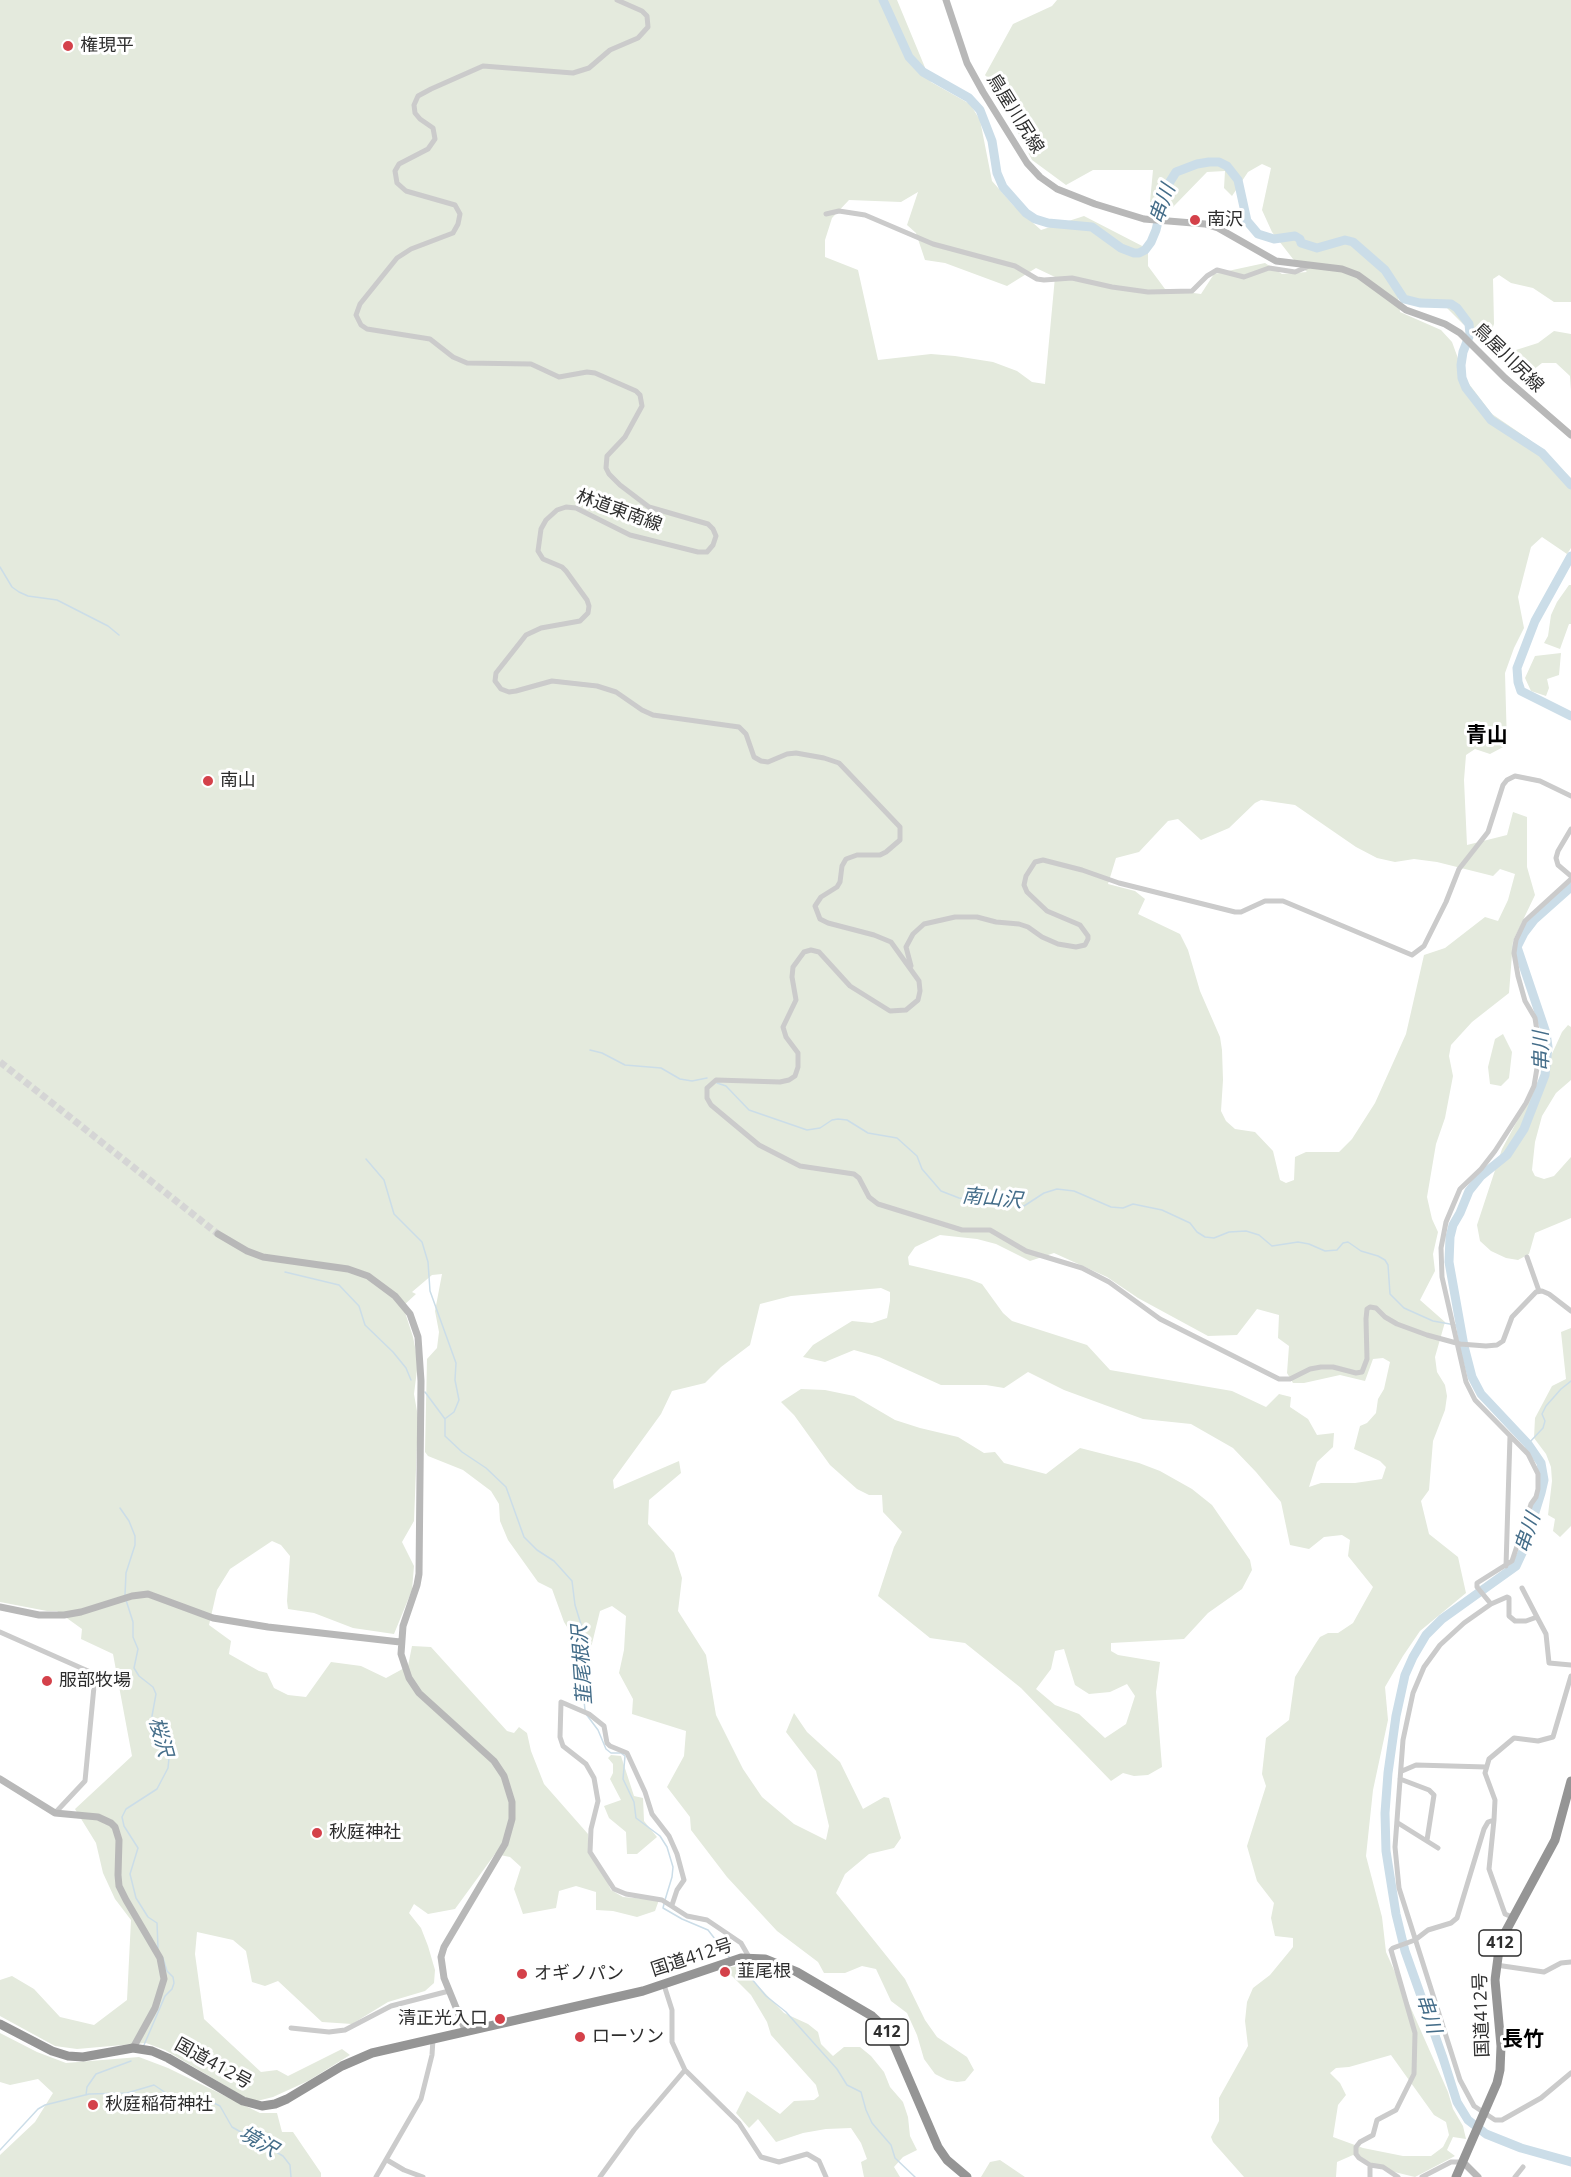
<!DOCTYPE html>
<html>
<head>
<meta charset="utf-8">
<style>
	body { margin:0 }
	canvas { display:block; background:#fff }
</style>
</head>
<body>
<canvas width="1571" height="2177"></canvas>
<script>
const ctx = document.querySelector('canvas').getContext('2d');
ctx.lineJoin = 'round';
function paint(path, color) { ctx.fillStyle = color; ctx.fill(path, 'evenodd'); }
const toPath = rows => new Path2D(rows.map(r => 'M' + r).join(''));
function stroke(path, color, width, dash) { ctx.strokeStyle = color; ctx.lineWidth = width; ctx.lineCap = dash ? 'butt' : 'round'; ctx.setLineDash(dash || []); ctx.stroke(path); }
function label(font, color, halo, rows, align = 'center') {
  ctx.font = font + ' "Open Sans","Noto Sans JP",sans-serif'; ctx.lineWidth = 6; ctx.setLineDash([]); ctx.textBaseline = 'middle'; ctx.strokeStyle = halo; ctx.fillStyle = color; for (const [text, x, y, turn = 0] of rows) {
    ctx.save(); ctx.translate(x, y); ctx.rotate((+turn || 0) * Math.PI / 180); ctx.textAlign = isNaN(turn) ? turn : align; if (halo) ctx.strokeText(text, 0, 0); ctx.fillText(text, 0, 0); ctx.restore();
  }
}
paint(toPath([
	[0,0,897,0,931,82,970,104,980,120,992,181,1014,206,1041,230,1084,216,1148,249,1148,266,1165,289,1201,294,1214,274,1265,263,1282,274,1307,272,1293,259,1272,232,1262,210,1271,168,1262,164,1248,172,1232,196,1224,188,1225,171,1207,172,1173,207,1159,209,1150,202,1153,170,1093,170,1066,185,1032,160,995,88,985,75,1013,24,1052,6,1057,0,1571,0,1571,302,1554,302,1533,288,1511,283,1499,275,1493,279,1494,324,1487,343,1463,324,1444,305,1398,297,1400,312,1441,330,1452,342,1466,380,1492,414,1530,440,1571,478,1571,548,1567,554,1542,537,1531,547,1518,597,1524,628,1514,648,1505,673,1507,745,1490,754,1475,749,1466,755,1464,780,1467,845,1507,835,1513,812,1527,817,1527,867,1535,895,1513,941,1509,993,1472,1022,1451,1045,1449,1056,1453,1076,1445,1118,1436,1144,1427,1197,1432,1219,1438,1232,1433,1254,1435,1271,1420,1300,1445,1322,1435,1357,1437,1372,1445,1385,1447,1396,1445,1410,1433,1441,1429,1490,1421,1501,1429,1534,1458,1557,1466,1593,1420,1631,1403,1656,1385,1687,1388,1720,1373,1790,1366,1856,1382,1917,1386,1952,1448,2092,1453,2109,1463,2126,1466,2139,1453,2137,1447,2150,1455,2156,1415,2177,1378,2168,1369,2162,1353,2155,1337,2162,1336,2177,1244,2177,1213,2142,1211,2137,1219,2121,1219,2098,1248,2046,1245,2021,1247,2002,1253,1988,1270,1975,1293,1947,1293,1938,1275,1936,1271,1918,1274,1903,1257,1881,1247,1846,1266,1786,1262,1774,1266,1738,1289,1720,1295,1677,1316,1643,1320,1637,1328,1633,1338,1633,1353,1623,1373,1587,1348,1556,1350,1540,1342,1535,1324,1537,1309,1549,1290,1545,1281,1502,1256,1472,1233,1448,1191,1424,1143,1419,1064,1390,1028,1372,1004,1388,986,1385,941,1385,879,1357,854,1350,825,1362,803,1357,813,1345,852,1321,872,1323,887,1318,890,1301,890,1292,881,1288,791,1296,760,1304,750,1345,721,1367,705,1383,672,1391,661,1414,613,1480,614,1489,679,1461,681,1473,649,1500,648,1524,674,1553,682,1578,678,1611,706,1655,716,1715,743,1769,762,1797,794,1824,826,1840,829,1826,816,1771,786,1732,794,1713,807,1732,840,1762,863,1809,884,1797,889,1798,901,1838,894,1848,869,1854,845,1874,836,1893,905,1979,925,2020,937,2037,967,2057,974,2070,965,2081,957,2082,947,2080,935,2074,924,2059,917,2035,907,2013,891,2001,876,1969,862,1966,845,1973,824,1973,818,1962,777,1931,727,1877,691,1830,690,1817,667,1787,684,1756,686,1731,632,1714,633,1699,619,1673,624,1650,626,1616,612,1606,600,1611,588,1660,580,1677,578,1656,574,1638,564,1622,552,1589,538,1582,508,1540,500,1521,499,1504,491,1491,463,1470,428,1456,425,1452,427,1359,437,1348,439,1332,435,1311,442,1274,432,1275,412,1292,416,1294,403,1306,413,1337,418,1362,414,1394,418,1417,414,1521,402,1542,414,1566,412,1590,394,1634,353,1628,314,1613,288,1609,287,1601,290,1556,281,1545,272,1541,230,1569,217,1590,209,1625,231,1641,229,1654,259,1671,267,1673,274,1688,288,1695,306,1697,331,1662,361,1666,386,1678,408,1666,412,1646,431,1647,507,1731,514,1733,519,1727,527,1733,531,1751,544,1784,588,1834,589,1853,598,1863,611,1890,623,1897,659,1900,655,1911,637,1917,613,1911,596,1910,596,1892,576,1886,559,1891,556,1908,523,1914,514,1889,521,1867,510,1857,495,1854,455,1909,428,1914,414,1904,409,1913,421,1928,428,1946,435,1970,434,1983,425,1991,388,2002,352,2024,322,2022,278,1981,265,1986,252,1982,246,1951,233,1940,197,1932,195,1954,204,2019,261,2072,277,2070,288,2076,342,2049,350,2055,308,2081,273,2097,257,2101,246,2098,165,2050,146,2043,77,2049,55,2046,0,2016,0,1980,12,1976,34,1989,60,2017,94,2025,127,2000,131,1920,115,1899,103,1873,96,1843,75,1809,132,1756,113,1654,81,1639,82,1629,57,1611,47,1611,0,1602],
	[918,192,907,225,916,233,925,260,945,263,1007,286,1036,268,1055,277,1045,384,1032,382,1017,371,993,362,955,356,931,354,878,360,858,270,825,257,825,240,832,218,849,200,901,202],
	[1261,800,1295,805,1356,847,1377,858,1395,862,1414,859,1437,862,1493,876,1500,869,1515,874,1508,900,1498,921,1485,917,1445,948,1424,955,1406,1034,1375,1103,1352,1139,1339,1152,1306,1152,1295,1157,1294,1180,1286,1183,1280,1180,1273,1151,1255,1132,1235,1129,1226,1121,1221,1111,1223,1080,1222,1050,1220,1037,1200,991,1188,950,1180,934,1138,914,1145,899,1135,891,1108,884,1116,858,1139,852,1168,821,1178,819,1201,840,1229,828,1255,803],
	[940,1235,977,1239,996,1244,1030,1261,1054,1253,1107,1277,1138,1298,1208,1336,1237,1335,1257,1309,1279,1315,1278,1338,1289,1346,1287,1373,1293,1383,1304,1383,1340,1375,1365,1381,1373,1359,1383,1358,1390,1362,1384,1389,1378,1399,1376,1413,1367,1423,1360,1426,1354,1449,1380,1461,1386,1467,1382,1479,1355,1483,1321,1483,1309,1487,1317,1462,1333,1447,1334,1433,1317,1435,1308,1419,1290,1407,1291,1397,1279,1394,1266,1407,1232,1391,1110,1370,1087,1345,1012,1321,1003,1313,982,1284,969,1279,909,1265,908,1257,915,1247],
	[1391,2055,1434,2115,1446,2122,1449,2135,1443,2147,1431,2156,1403,2156,1363,2148,1333,2137,1338,2105,1346,2095,1340,2083,1330,2073,1336,2068,1349,2067],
	[1554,331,1571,334,1571,391,1570,376,1556,363,1542,363,1524,377,1516,370,1516,350,1538,343],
	[1569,585,1571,585,1571,624,1569,624,1560,649,1544,643,1548,636,1551,615,1557,602],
	[1561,653,1559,675,1547,679,1549,688,1546,696,1531,691,1525,678,1535,656],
	[1568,1025,1571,1027,1571,1080,1556,1093,1542,1116,1535,1142,1532,1170,1535,1176,1544,1179,1554,1176,1571,1157,1571,1218,1535,1233,1529,1254,1518,1260,1506,1258,1491,1251,1480,1241,1477,1225,1502,1149,1545,1069,1562,1032],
	[1503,1034,1512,1052,1509,1078,1501,1086,1490,1084,1488,1067,1495,1039],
	[1571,1328,1571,1526,1560,1537,1553,1531,1555,1519,1548,1515,1552,1481,1551,1467,1546,1454,1534,1438,1535,1418,1552,1386,1566,1379,1561,1332],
	[801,1389,825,1390,854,1396,895,1420,920,1428,958,1437,984,1453,995,1452,1004,1463,1046,1474,1080,1448,1139,1463,1160,1471,1192,1489,1212,1505,1250,1560,1252,1570,1242,1589,1208,1613,1184,1639,1111,1643,1111,1651,1118,1655,1160,1662,1156,1692,1162,1767,1148,1775,1134,1776,1123,1773,1111,1781,1021,1688,965,1643,930,1638,878,1596,894,1547,902,1532,883,1512,882,1495,869,1495,857,1489,830,1465,794,1415,781,1402],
	[1064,1649,1075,1685,1089,1694,1110,1692,1127,1684,1135,1696,1126,1724,1105,1738,1079,1714,1055,1705,1036,1689,1051,1669,1055,1651],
	[611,1755,621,1756,634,1796,643,1798,644,1821,657,1837,637,1854,627,1854,626,1832,609,1818,604,1806,621,1800,610,1779,613,1773,613,1764,608,1758],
	[739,1966,784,2013,808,2024,818,2032,821,2044,833,2056,844,2047,860,2047,871,2056,884,2072,890,2087,903,2102,908,2117,910,2136,917,2150,903,2157,894,2167,900,2177,864,2177,861,2162,867,2159,861,2143,851,2128,826,2129,803,2133,776,2142,758,2119,749,2128,736,2113,747,2091,780,2114,794,2101,814,2100,819,2096,816,2085,771,2035,767,2022,751,1995,724,1968],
	[0,2033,37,2052,66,2063,139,2057,168,2068,260,2113,277,2113,282,2132,293,2132,321,2173,321,2177,0,2177,0,2155,35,2122,53,2093,38,2079,10,2085,0,2082],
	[1000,2160,1025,2177,981,2177,990,2162]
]), '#e4eadd');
stroke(toPath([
	[0,567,12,587,19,592,28,596,57,600,108,626,119,635],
	[590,1050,602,1053,625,1065,661,1068,680,1079,692,1081,707,1078],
	[717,1083,726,1086,749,1110,807,1130,820,1128,832,1120,838,1119,847,1120,868,1133,897,1138,917,1156,922,1169,941,1191,959,1198,989,1202,1006,1201,1024,1206,1044,1193,1057,1189,1074,1191,1111,1207,1123,1208,1133,1204,1162,1210,1190,1223,1197,1232,1205,1237,1214,1238,1229,1232,1246,1231,1259,1235,1272,1246,1298,1242,1309,1244,1325,1251,1337,1250,1343,1243,1348,1242,1361,1251,1378,1256,1385,1260,1388,1265,1390,1294,1404,1308,1433,1321,1461,1326],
	[366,1159,384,1180,394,1214,422,1242,428,1262,430,1291,456,1363,455,1380,459,1400,454,1412,446,1418],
	[285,1272,339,1285,359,1306,365,1325,393,1352,406,1368,411,1380],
	[425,1392,445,1419,445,1436,462,1452,486,1468,506,1487,524,1537,537,1550,554,1561,572,1581,575,1605,584,1634,582,1682,585,1710],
	[1528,1444,1543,1428,1545,1421,1542,1414,1546,1406,1561,1389,1571,1381],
	[120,1508,129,1521,135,1536,135,1545,126,1573,125,1595],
	[126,1600,133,1622,133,1637,138,1649,134,1668,139,1676,153,1687,156,1694,152,1716,169,1758,168,1768,157,1789,126,1809,122,1817,124,1826,138,1848,130,1874,136,1898,148,1917,157,1923,158,1948],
	[586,1714,598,1730,606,1749,611,1753,621,1753,625,1756,623,1779,634,1802,636,1818,660,1836,667,1847,673,1867,672,1877,665,1900],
	[664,1904,663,1908,682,1919,708,1930,729,1957],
	[736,1965,746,1972,766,1996,786,2012,837,2069,847,2085,861,2092,866,2110,872,2123,891,2145,895,2158,915,2177],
	[144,2045,165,1996,172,1989,174,1983,173,1977,167,1971,163,1958],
	[86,2095,87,2087,96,2074,131,2061],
	[0,2150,38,2109,45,2105,89,2094,127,2093,154,2085,181,2103,199,2106,214,2103,220,2106,232,2127,283,2156,290,2165,291,2177]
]), '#cbdde8', 1.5);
stroke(toPath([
	[883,0,909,57,923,72,969,98,980,110,992,141,997,173,1003,187,1026,213,1035,219,1048,223,1092,227,1121,248,1134,253,1139,253,1145,250,1151,242,1156,230,1166,188,1176,172,1197,164,1209,162,1219,162,1227,166,1238,180,1247,221,1258,234,1274,239,1295,236,1300,239,1301,243,1317,248,1345,240,1353,242,1385,270,1404,299,1420,303,1451,304,1457,308,1469,324,1470,334,1463,352,1461,365,1462,378,1466,388,1491,420,1542,453,1571,485],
	[1571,556,1535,621,1517,668,1518,682,1521,691,1571,716],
	[1571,887,1534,920,1524,933,1517,947,1546,1033,1548,1047,1545,1075,1524,1129,1507,1155,1481,1176,1469,1191,1460,1213,1453,1225,1450,1237,1449,1262,1464,1346,1472,1377,1481,1394,1528,1444,1541,1463,1544,1480,1541,1493,1523,1551,1516,1566,1442,1619,1426,1635,1413,1657,1405,1675,1396,1716,1388,1773,1385,1813,1386,1851,1396,1914,1405,1951,1443,2058,1457,2102,1468,2120,1486,2134,1521,2148,1571,2162]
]), '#cbdde8', 9);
stroke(toPath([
	[0,1062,218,1234]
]), '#d5d5d5', 7, [7, 3.5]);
stroke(toPath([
	[617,0,642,11,647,16,648,27,638,38,610,50,589,68,573,73,483,66,431,89,418,96,414,105,415,113,420,119,433,128,435,139,428,149,399,164,395,171,397,183,406,191,455,205,460,214,458,224,453,233,411,249,397,258,360,304,356,315,361,325,367,329,430,339,453,357,467,363,531,364,559,377,587,372,595,373,636,391,640,395,642,406,625,437,607,456,606,468,609,474,620,485,649,507,701,522,708,524,713,529,716,536,713,545,707,552,698,552,630,535,576,508,566,507,557,510,546,520,541,529,538,551,543,559,562,567,566,571,587,600,589,606,588,613,580,621,541,628,526,635,496,673,495,681,501,689,509,692,516,691,552,681,597,686,616,692,642,710,653,715,739,727,746,734,754,757,761,761,768,762,787,754,796,753,824,758,839,763,900,827,900,840,886,852,880,855,857,855,846,859,842,866,840,882,837,887,821,897,815,906,820,919,828,923,874,935,891,942,919,981,920,991,918,1000,906,1010,890,1011,850,986,819,952,811,950,804,952,793,967,792,977,796,1000,783,1027,786,1037,798,1053,798,1067,795,1076,789,1080,780,1082,716,1080,707,1088,707,1098,711,1105,759,1145,800,1166,854,1174,859,1178,869,1197,878,1204,962,1230,990,1230,1026,1251,1082,1268,1109,1282,1160,1319,1279,1379,1290,1379,1310,1369,1321,1367,1333,1367,1356,1373,1362,1372,1367,1359,1366,1319,1367,1309,1370,1307,1376,1308,1385,1317,1397,1324,1427,1335,1460,1344,1486,1346,1497,1345,1503,1341,1512,1317,1536,1292,1542,1291,1549,1294,1571,1311],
	[826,214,839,211,865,215,933,244,1015,266,1037,279,1044,280,1072,278,1112,287,1148,292,1192,291,1207,276,1217,270,1244,277,1269,268,1295,272,1309,266],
	[1571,829,1558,851,1556,858,1558,865,1571,876],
	[1571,879,1525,921,1516,940,1514,953,1518,976,1525,1001,1535,1018,1540,1050,1534,1086,1526,1103,1495,1151,1481,1169,1460,1189,1446,1222,1441,1248,1442,1277,1466,1382,1475,1400,1528,1454,1538,1474,1538,1489,1536,1497,1531,1504,1512,1561,1477,1583,1477,1587,1491,1604,1464,1623,1440,1645,1424,1667,1413,1693,1403,1740,1395,1847,1399,1888,1460,2080,1474,2106,1495,2120,1502,2120,1541,2098,1571,2073],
	[911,966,906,947,913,934,924,924,955,917,977,917,996,922,1019,924,1028,927,1042,937,1058,944,1076,947,1085,945,1088,939,1088,936,1080,925,1047,911,1027,892,1024,885,1026,876,1035,862,1043,860,1082,870,1119,883,1235,912,1241,912,1265,901,1283,901,1412,955,1424,946,1446,902,1459,869,1488,832,1503,785,1507,780,1515,776,1540,781,1571,796],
	[1527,1257,1539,1291],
	[1506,1566,1510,1436],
	[1522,1588,1537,1617],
	[1491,1604,1507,1597,1509,1598,1509,1616,1515,1621,1526,1621,1537,1617,1546,1634,1549,1663,1571,1665],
	[0,1632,88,1671,95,1676,85,1781,55,1813],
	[1402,1771,1416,1765,1486,1767],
	[1400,1779,1429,1790,1434,1795,1427,1840],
	[1494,1820,1495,1800,1485,1773,1489,1759,1514,1738,1538,1741,1553,1737,1571,1676],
	[1398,1823,1438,1848],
	[672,1905,677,1890,684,1880,677,1854,669,1836,652,1814,645,1792,627,1753,610,1746,607,1743,604,1726,589,1714,561,1702,560,1737,563,1746,586,1764,594,1778,598,1801,591,1829,590,1852,614,1889,626,1894,662,1900,687,1916,707,1920,741,1943,749,1957],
	[1496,1965,1544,1972,1561,1963,1571,1962],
	[664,1985,672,2010,672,2042,685,2070,739,2123,761,2157,779,2162,807,2154,819,2161,826,2177],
	[291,2028,329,2032,345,2030,391,2006,449,1991],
	[387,2160,404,2170,423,2177],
	[1370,2165,1383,2167,1398,2177],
	[376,2177,421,2099,432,2055,433,2039],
	[600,2177,634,2130,685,2070],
	[1370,2177,1370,2165,1359,2158,1356,2154,1356,2147,1360,2142,1373,2135,1377,2120,1396,2110,1414,2074,1415,2033,1391,1950,1393,1948,1415,1940,1428,1930,1451,1923,1457,1918,1484,1829,1488,1822,1494,1820,1489,1869,1505,1914,1512,1917],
	[1422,2177,1451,2162,1463,2162],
	[1515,2177,1523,2167]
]), '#cbcbcb', 5);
stroke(toPath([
	[946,0,967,63,983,92,1027,163,1040,177,1057,189,1095,204,1144,219,1205,224,1218,228,1276,261,1342,269,1358,275,1406,310,1445,324,1460,333,1505,378,1571,435],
	[218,1234,247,1251,263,1257,348,1269,368,1276,395,1296,410,1314,418,1337,421,1381,419,1574,417,1585,403,1626,401,1654,409,1678,419,1693,494,1761,504,1776,512,1802,512,1819,505,1844,444,1947,441,1957,444,1978,466,2032],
	[0,1607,39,1615,64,1615,81,1612,132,1596,148,1594,213,1618,268,1627,400,1642],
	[0,1779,55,1813,98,1817,111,1823,115,1827,119,1840,118,1875,119,1886,126,1900,160,1958,164,1979,155,2008,133,2048],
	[1463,2162,1478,2177]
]), '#b8b8b8', 7);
stroke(toPath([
	[0,2024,52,2051,68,2056,83,2057,133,2048,152,2051,168,2058,243,2101,262,2106,275,2104,287,2099,342,2066,372,2053,643,1991,741,1958,765,1959,797,1972,872,2016,884,2027,892,2040,938,2147,947,2160,967,2177],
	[1456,2177,1497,2083,1500,2070,1501,2046,1495,1980,1500,1942,1555,1840,1571,1781]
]), '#959595', 9);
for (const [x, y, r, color] of [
	[68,46,6,"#d4414a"],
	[1195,220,6,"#d4414a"],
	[208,781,6,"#d4414a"],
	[47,1681,6,"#d4414a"],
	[317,1833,6,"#d4414a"],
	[725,1972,6,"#d4414a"],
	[522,1974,6,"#d4414a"],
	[500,2019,6,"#d4414a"],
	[580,2037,6,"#d4414a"],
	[93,2105,6,"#d4414a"]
]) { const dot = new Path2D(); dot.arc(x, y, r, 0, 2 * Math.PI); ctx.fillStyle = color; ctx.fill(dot); stroke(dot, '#fff', 2); }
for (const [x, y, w] of [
	[1500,1943,42],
	[887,2032,42]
]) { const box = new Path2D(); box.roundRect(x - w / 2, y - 13, w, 26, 4.5); ctx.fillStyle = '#fff'; ctx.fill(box); stroke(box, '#2e2e2e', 1.5); }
label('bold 16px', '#2e2e2e', null, [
	["412",1500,1943],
	["412",887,2032]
]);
label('18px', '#2e2e2e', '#fff', [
	["権現平",80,46],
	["南沢",1207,220],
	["南山",220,781],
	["服部牧場",59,1681],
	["秋庭神社",329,1833],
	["韮尾根",737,1972],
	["オギノパン",534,1974],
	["清正光入口",488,2019,"right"],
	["ローソン",592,2037],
	["秋庭稲荷神社",105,2105]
], 'left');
label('18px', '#2e2e2e', '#fff', [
	["鳥屋川尻線",1015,114,58],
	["鳥屋川尻線",1508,358,44],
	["林道東南線",619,511,20],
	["国道412号",692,1958,-18],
	["国道412号",1482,2015,-92],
	["国道412号",213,2064,29]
]);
label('italic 20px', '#446d89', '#fff', [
	["串川",1163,204,-70],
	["串川",1542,1051,-91],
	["南山沢",992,1199,5],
	["串川",1528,1533,-71],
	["韮尾根沢",583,1665,-94],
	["桜沢",160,1737,75],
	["串川",1428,2014,72],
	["境沢",258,2142,30]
]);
label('bold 21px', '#000', '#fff', [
	["青山",1487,736],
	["長竹",1523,2040]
]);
</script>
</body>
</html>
